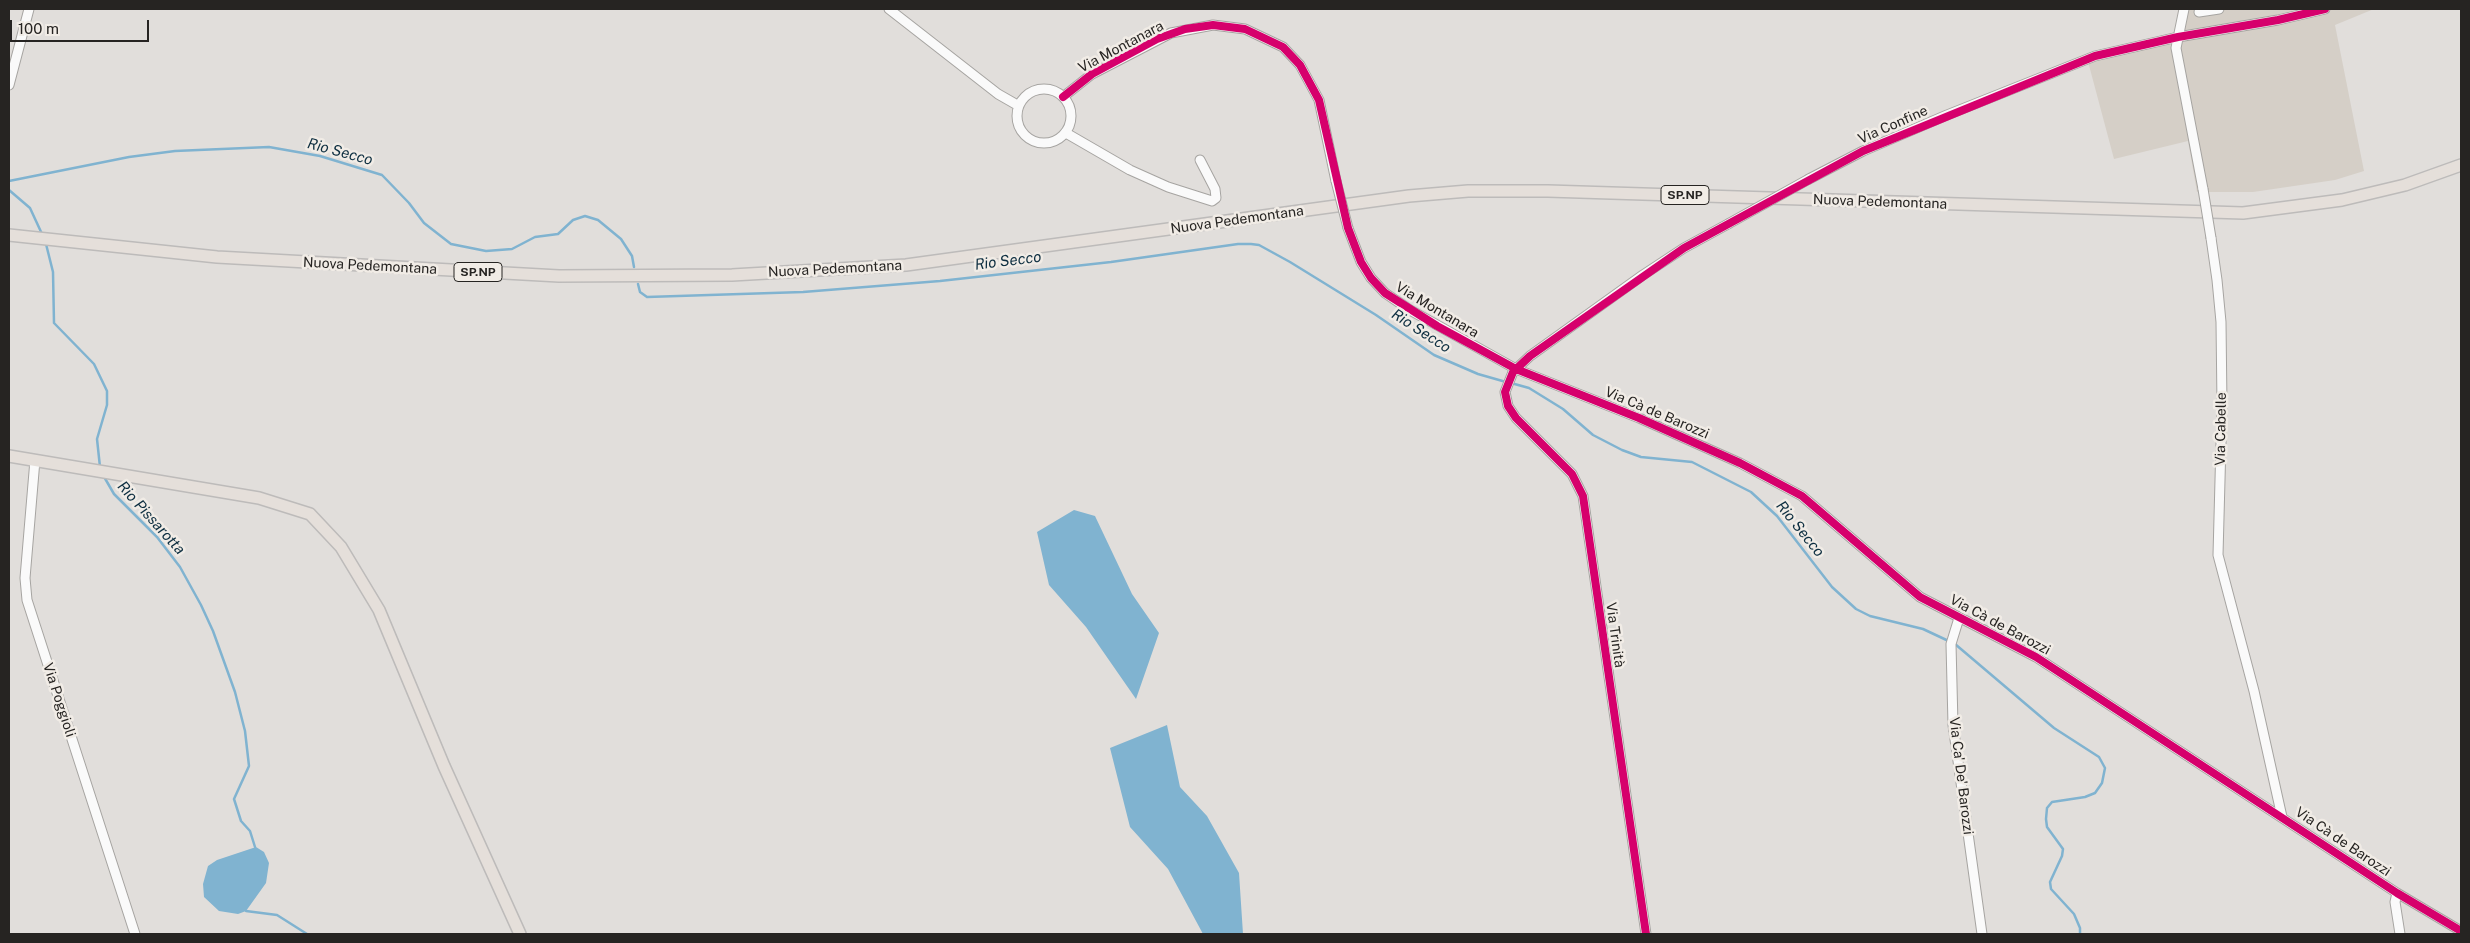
<!DOCTYPE html>
<html>
<head>
<meta charset="utf-8">
<style>
	body { margin:0 }
	#map { position:relative; width:2470px; height:943px; overflow:hidden; background:#e1dedb; font-family:"Public Sans",sans-serif }
	canvas { display:block }
	.frame { position:absolute; inset:0; border:10px solid #262422; pointer-events:none }
	.scale { position:absolute; left:10px; top:20px; width:139px; height:22px; box-sizing:border-box; border:2px solid #262422; border-top:0; padding-left:6px; font-size:15px; line-height:18px; white-space:nowrap; color:#262422; -webkit-text-stroke:4px #f1ece6; paint-order:stroke }
</style>
</head>
<body>
<div id="map">
<canvas width="2470" height="943"></canvas>
<div class="frame"></div>
<div class="scale">100 m</div>
</div>
<script>
const ctx = document.querySelector('canvas').getContext('2d');
ctx.lineJoin = 'round';
function paint(path, color) { ctx.fillStyle = color; ctx.fill(path, 'evenodd'); }
const toPath = rows => new Path2D(rows.map(r => 'M' + r).join(''));
function stroke(path, color, width, dash) { ctx.strokeStyle = color; ctx.lineWidth = width; ctx.lineCap = dash ? 'butt' : 'round'; ctx.setLineDash(dash || []); ctx.stroke(path); }
function label(font, color, halo, rows, align = 'center') {
  ctx.font = font + ' "Public Sans",sans-serif'; ctx.lineWidth = 5; ctx.setLineDash([]); ctx.textBaseline = 'middle'; ctx.strokeStyle = halo; ctx.fillStyle = color; for (const [text, x, y, turn = 0] of rows) {
    ctx.save(); ctx.translate(x, y); ctx.rotate((+turn || 0) * Math.PI / 180); ctx.textAlign = isNaN(turn) ? turn : align; if (halo) ctx.strokeText(text, 0, 0); ctx.fillText(text, 0, 0); ctx.restore();
  }
}
paint(toPath([
	[2185,9,2374,9,2335,25,2364,171,2335,180,2253,192,2197,192,2188,141,2114,159,2086,54,2180,37]
]), '#d5cfc7');
paint(toPath([
	[1074,510,1095,516,1132,594,1159,633,1136,699,1086,627,1049,585,1037,532],
	[1167,725,1180,787,1207,816,1239,873,1243,934,1203,934,1168,869,1130,827,1110,748],
	[256,847,264,852,269,863,266,883,246,911,238,914,219,911,204,897,203,884,208,866,217,860]
]), '#80b3d0');
stroke(toPath([
	[9,181,129,157,175,151,269,147,320,156,382,175,409,203,424,223,451,244,486,251,512,249,535,237,558,234,573,220,585,216,598,220,621,239,632,256,634,267],
	[9,190,30,208,42,234],
	[46,244,53,272,54,323,94,364,107,391,107,405,97,439,100,467],
	[638,284,640,292,647,297,803,292,940,281,1111,262,1238,244,1251,244,1259,245,1290,262,1376,315,1434,355,1478,374,1506,382],
	[1511,383,1529,388,1563,409,1593,435,1622,450,1641,457,1692,462,1751,492,1777,516,1832,587,1856,609,1870,616,1923,629,1955,644,2054,728,2099,757,2105,768,2102,783,2095,793,2085,797,2052,802,2047,808,2046,819,2047,827,2063,849,2062,856,2050,882,2051,889,2074,914,2080,928,2080,934],
	[103,475,114,494,157,537,180,567,201,605,213,631,235,692,245,731,249,766,234,799,241,821,250,831,255,847],
	[246,911,277,915,307,934]
]), '#80b3d0', 2.5);
const minor = toPath([
	[889,9,998,94,1019,106],
	[2184,9,2176,48,2203,189],
	[2199,12,2219,9],
	[9,85,29,9],
	'1017 116a27 27 0 1 1 54 0a27 27 0 1 1-54 0Z',
	[1063,97,1092,74,1171,33,1213,25,1245,29,1283,47,1300,65,1319,100,1336,181],
	[1066,133,1130,170,1168,187,1212,201,1216,198,1215,189,1200,160],
	[1809,179,1863,151,1947,115,2095,56,2178,37,2278,20,2325,9],
	[1348,228,1361,262,1371,278,1385,293,1410,310,1516,369,1639,418,1740,463,1802,496,1920,597,2036,657,2397,893,2461,931],
	[2211,238,2217,280,2221,322,2222,405,2218,555,2254,691,2282,817],
	[35,460,25,578,27,600,135,934],
	[1959,618,1951,644,1953,725,1982,934],
	[2397,893,2395,902,2400,934],
	[1646,934,1583,496,1572,474,1516,418,1508,406,1505,392,1513,372,1530,356,1643,275,1684,248,1728,224]
]);
const major = toPath([
	[9,235,217,257,559,276,732,275,906,265,1409,196,1468,191,1548,191,2243,213,2342,200,2405,185,2461,165],
	[9,456,259,498,310,514,341,547,379,610,444,766,520,934]
]);
stroke(minor, '#a6a4a1', 11);
stroke(major, '#bdbbba', 14);
stroke(minor, '#fafafa', 9);
stroke(major, '#e5dfda', 11);
const minorBridge = toPath([
	[1336,181,1348,228],
	[2203,189,2211,238],
	[1728,224,1809,179]
]);
stroke(minorBridge, '#a6a4a1', 11, []);
stroke(minorBridge, '#fafafa', 9);
stroke(toPath([
	[1063,97,1092,74,1157,39,1185,29,1213,25,1245,29,1283,47,1300,65,1319,100,1348,228,1361,262,1371,278,1385,293,1437,326,1516,369,1639,418,1740,463,1802,496,1920,597,2036,657,2397,893,2461,931],
	[1646,934,1583,496,1572,474,1516,418,1508,406,1505,392,1513,372,1530,356,1684,248,1863,151,2095,56,2178,37,2278,20,2325,9]
]), '#d6006c', 8);
for (const [x, y, w] of [
	[1685,195,48],
	[478,272,48]
]) { const box = new Path2D(); box.roundRect(x - w / 2, y - 9.5, w, 19, 4); ctx.fillStyle = '#f1ece6'; ctx.fill(box); stroke(box, '#262422', 1); }
label('bold 12px', '#262422', null, [
	["SP.NP",1685,195],
	["SP.NP",478,272]
]);
label('14px', '#262422', '#f1ece6', [
	["Via Montanara",1121,47,-28],
	["Via Confine",1893,125,-24],
	["Nuova Pedemontana",1880,202,2],
	["Nuova Pedemontana",1237,220,-8],
	["Nuova Pedemontana",370,266,3],
	["Nuova Pedemontana",835,269,-3],
	["Via Montanara",1437,310,31],
	["Via Cà de Barozzi",1657,413,23],
	["Via Cabelle",2221,429,-89],
	["Via Cà de Barozzi",2000,625,28],
	["Via Trinità",1615,635,82],
	["Via Poggioli",59,700,72],
	["Via Ca' De' Barozzi",1961,776,83],
	["Via Cà de Barozzi",2343,842,34]
]);
label('italic 15px', '#0d2e40', '#f1ece6', [
	["Rio Secco",340,152,15],
	["Rio Secco",1008,261,-7],
	["Rio Secco",1421,331,33],
	["Rio Pissarotta",151,518,48],
	["Rio Secco",1800,529,51]
]);
</script>
</body>
</html>
